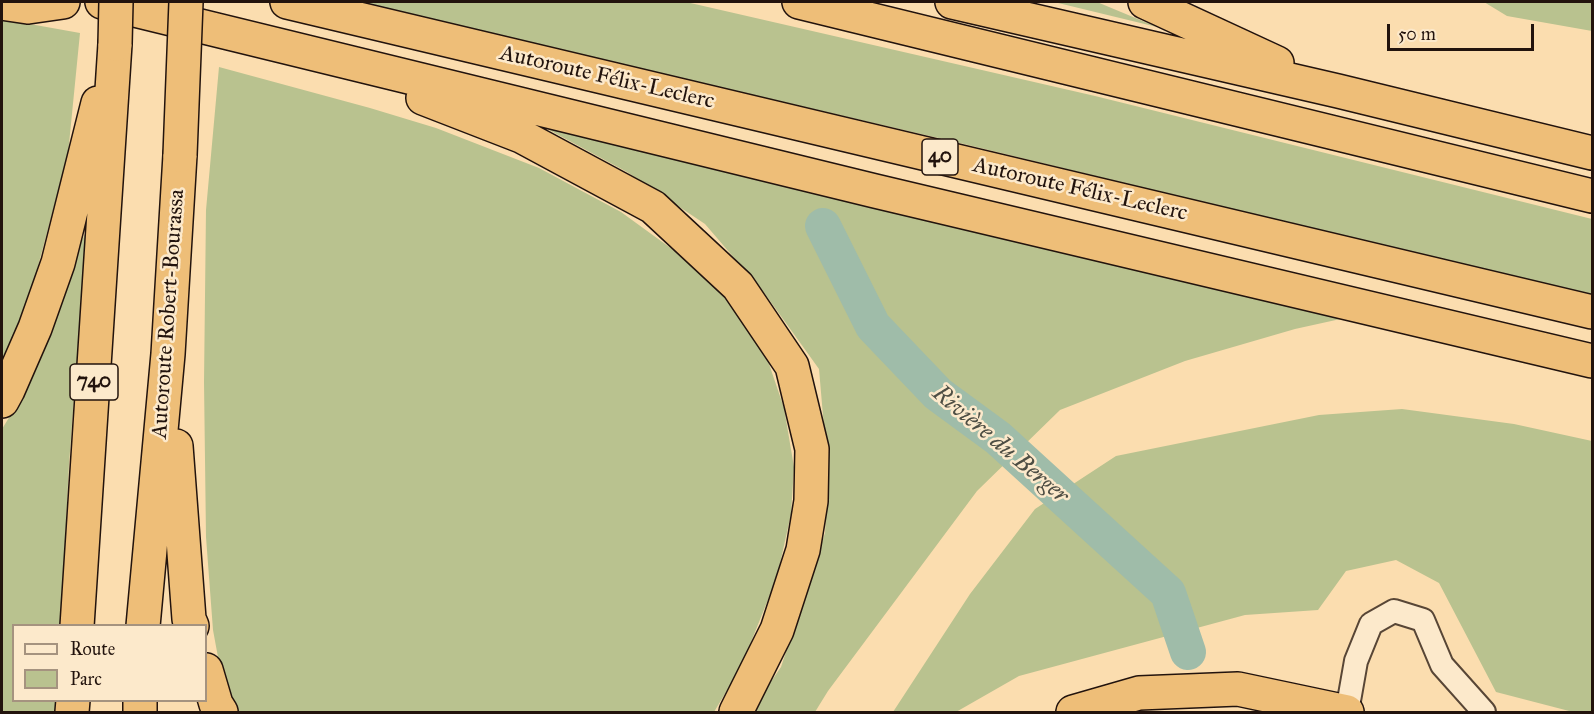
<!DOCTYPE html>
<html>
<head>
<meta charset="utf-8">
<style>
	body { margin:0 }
	#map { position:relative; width:1594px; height:714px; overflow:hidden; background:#fbddaf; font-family:"IM FELL Great Primer",serif }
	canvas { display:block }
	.frame { position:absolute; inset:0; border:3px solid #22130d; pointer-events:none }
	.legend { position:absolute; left:12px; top:624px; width:195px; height:78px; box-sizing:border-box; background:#fce9cb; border:2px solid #a5937f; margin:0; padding:8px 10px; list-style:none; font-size:18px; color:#22130d }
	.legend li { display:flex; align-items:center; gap:12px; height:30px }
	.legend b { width:30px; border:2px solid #a5937f }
	.scale { position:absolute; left:1387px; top:24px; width:147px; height:27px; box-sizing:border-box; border:3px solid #22130d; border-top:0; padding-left:8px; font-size:18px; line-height:21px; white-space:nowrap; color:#22130d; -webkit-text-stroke:4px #fce9cb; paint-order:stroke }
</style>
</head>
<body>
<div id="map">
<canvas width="1594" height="714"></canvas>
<div class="frame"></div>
<ul class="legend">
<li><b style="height:8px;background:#fce9cb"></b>Route</li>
<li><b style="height:16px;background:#b9c28f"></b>Parc</li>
</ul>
<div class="scale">50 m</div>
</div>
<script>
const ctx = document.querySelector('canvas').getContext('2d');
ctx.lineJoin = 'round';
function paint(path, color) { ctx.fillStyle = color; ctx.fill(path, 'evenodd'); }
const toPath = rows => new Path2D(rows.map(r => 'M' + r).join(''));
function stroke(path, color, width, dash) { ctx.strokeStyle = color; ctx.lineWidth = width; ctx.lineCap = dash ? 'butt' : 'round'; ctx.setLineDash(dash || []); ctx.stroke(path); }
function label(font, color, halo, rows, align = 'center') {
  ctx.font = font + ' "IM FELL Great Primer",serif'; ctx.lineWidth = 5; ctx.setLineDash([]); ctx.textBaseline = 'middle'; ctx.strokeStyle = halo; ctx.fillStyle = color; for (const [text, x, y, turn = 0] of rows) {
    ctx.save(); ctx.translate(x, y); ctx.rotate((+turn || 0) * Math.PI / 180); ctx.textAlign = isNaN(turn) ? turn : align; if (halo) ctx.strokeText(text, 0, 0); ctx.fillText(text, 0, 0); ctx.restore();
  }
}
paint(toPath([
	[353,2,686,2,1095,96,1592,219,1592,297,964,144],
	[1054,2,1097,2,1157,27],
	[1484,2,1592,2,1592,31,1507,16],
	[2,19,80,33,68,154,26,311,2,364],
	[219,67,370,108,436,128,539,168,621,212,683,257,730,302,766,355,784,408,794,467,791,514,777,577,741,667,714,712,237,712,222,679,213,630,206,537,204,382,206,210],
	[538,124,1354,316,1295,329,1185,361,1060,410,977,491,828,691,815,712,750,712,781,667,825,533,828,474,819,369,765,294,705,224,627,172],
	[87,230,69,464,61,625,14,626,14,700,57,701,57,712,2,712,2,429,21,398,67,271],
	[1402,409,1514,424,1592,441,1592,712,1573,712,1496,692,1439,583,1396,560,1346,571,1318,610,1245,615,1019,676,956,712,893,712,970,594,1035,509,1116,456,1319,415]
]), '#b9c28f');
stroke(toPath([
	[823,226,873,326,938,394,998,438,1168,593,1188,652]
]), '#9fbca9', 36);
const minor = toPath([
	[1347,712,1356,661,1371,624,1394,611,1423,620,1442,665,1484,712]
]);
const motorway = toPath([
	[102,2,875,191,1592,361],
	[287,2,1592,312],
	[799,2,1592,196],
	[952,2,1338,91,1592,153],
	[1145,2,1277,63],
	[2,3,28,7,63,2],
	[423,98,521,136,653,207,738,286,792,366,812,449,811,501,803,550,777,630,736,712],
	[2,401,8,390,35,328,58,263,98,103],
	[176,446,189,619,192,626],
	[77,626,115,44],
	[143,626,168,354,180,155],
	[206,670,216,704,221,712],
	[72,712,73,700],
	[140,712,140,700],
	[1073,712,1139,693,1238,689,1347,712]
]);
stroke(minor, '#584636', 26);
stroke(motorway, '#22130d', 36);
stroke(minor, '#fce9cb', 22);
stroke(motorway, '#eebe78', 33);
const motorwayBridge = toPath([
	[115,44,116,2],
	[180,155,186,2]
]);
stroke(motorwayBridge, '#22130d', 36, []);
stroke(motorwayBridge, '#eebe78', 33);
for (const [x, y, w] of [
	[940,157,36],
	[94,382,48]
]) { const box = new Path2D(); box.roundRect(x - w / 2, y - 18, w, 36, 4.5); ctx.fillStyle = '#fce9cb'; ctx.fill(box); stroke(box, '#22130d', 1.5); }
label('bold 21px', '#22130d', null, [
	["40",940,157],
	["740",94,382]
]);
label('22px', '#22130d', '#fce9cb', [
	["Autoroute Félix-Leclerc",607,78,13],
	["Autoroute Félix-Leclerc",1080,190,13],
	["Autoroute Robert-Bourassa",169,314,-86]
]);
label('italic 24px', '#4e4e44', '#fce9cb', [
	["Rivière du Berger",1000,445,40]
]);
</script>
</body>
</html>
